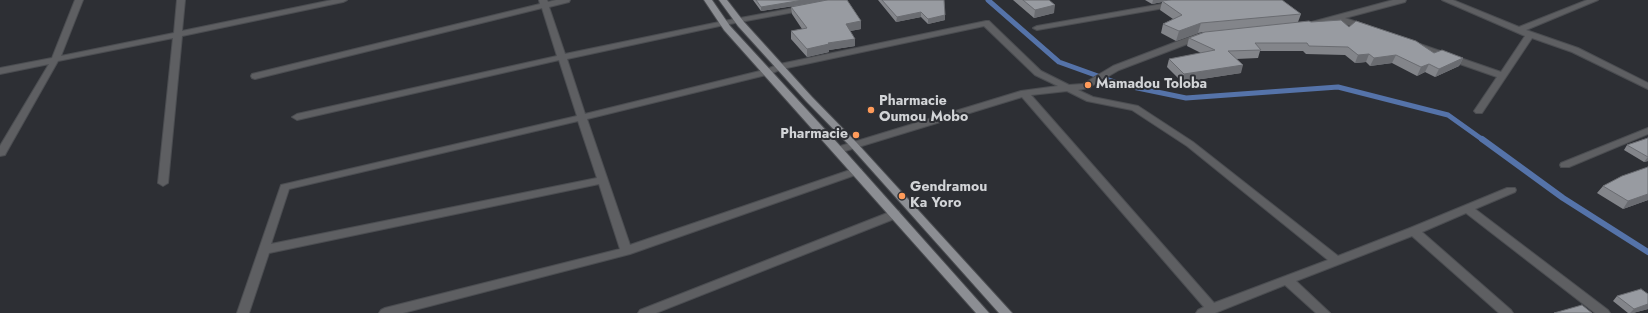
<!DOCTYPE html>
<html>
<head>
<meta charset="utf-8">
<style>
	body { margin:0 }
	canvas { display:block; background:#2d2f34 }
</style>
</head>
<body>
<canvas width="1648" height="313"></canvas>
<script>
const ctx = document.querySelector('canvas').getContext('2d');
ctx.lineJoin = 'round';
const toPath = rows => new Path2D(rows.map(r => 'M' + r).join(''));
function stroke(path, color, width, dash) { ctx.strokeStyle = color; ctx.lineWidth = width; ctx.lineCap = dash ? 'butt' : 'round'; ctx.setLineDash(dash || []); ctx.stroke(path); }
function paint(path, color) { ctx.fillStyle = color; ctx.fill(path, 'evenodd'); }
function label(font, color, halo, rows, align = 'center') {
  ctx.font = font + ' Jost,sans-serif'; ctx.lineWidth = 4; ctx.setLineDash([]); ctx.textBaseline = 'middle'; ctx.strokeStyle = halo; ctx.fillStyle = color; for (const [text, x, y, turn = 0] of rows) {
    ctx.save(); ctx.translate(x, y); ctx.rotate((+turn || 0) * Math.PI / 180); ctx.textAlign = isNaN(turn) ? turn : align; if (halo) ctx.strokeText(text, 0, 0); ctx.fillText(text, 0, 0); ctx.restore();
  }
}
stroke(toPath([
	[988,0,1059,62,1123,85,1186,98,1338,87,1448,115,1483,140]
]), '#5573a9', 5);
stroke(toPath([
	[1482,139,1563,198,1648,252]
]), '#5573a9', 6);
const minor = toPath([
	[75,0,83,0,61,56,174,33,177,0,185,0,182,31,332,0,347,0,343,2,182,36,168,183,163,186,158,183,173,38,58,61,6,153,5,155,0,156,0,146,49,64,0,74,0,68,52,58,75,0],
	[539,0,547,0,548,2,556,0,570,0,569,2,549,7,565,54,724,21,805,6,809,8,805,10,724,25,567,59,585,114,764,70,780,64,986,21,989,21,1041,71,1069,85,1083,84,1113,66,1197,34,1203,34,1204,36,1203,38,1119,70,1088,88,1078,90,1093,97,1138,106,1193,142,1338,256,1410,228,1507,188,1515,188,1516,190,1515,192,1475,209,1608,310,1610,313,1595,313,1466,213,1422,232,1511,310,1513,313,1499,313,1412,236,1296,281,1330,313,1316,313,1285,285,1215,313,1196,313,1198,310,1204,307,1022,97,842,152,834,152,833,150,834,148,1021,91,1058,86,1035,75,984,26,782,69,770,74,587,119,630,245,853,169,861,169,862,171,861,173,630,254,403,313,379,313,381,310,385,308,620,249,599,184,269,253,249,313,237,313,281,185,577,116,559,60,297,120,292,117,297,114,557,56,542,8,255,79,252,78,251,76,252,74,540,4,539,0],
	[1067,91,1087,101,1132,110,1187,146,1328,260,1214,303,1031,95,1067,91],
	[578,121,597,178,271,244,289,189,578,121],
	[1175,0,1185,0,1170,7,1037,30,1033,28,1037,26,1168,3,1175,0],
	[1393,0,1406,0,1405,2,1345,18,1369,26,1370,28,1369,30,1363,30,1336,21,1311,27,1307,25,1308,23,1393,0],
	[1442,0,1453,0,1519,27,1587,0,1598,0,1526,30,1578,48,1648,83,1648,89,1572,52,1532,38,1482,113,1476,113,1474,111,1497,77,1414,48,1413,46,1417,43,1420,44,1501,72,1525,36,1442,0],
	[1648,128,1648,134,1569,167,1561,167,1560,165,1561,163,1648,128],
	[895,210,899,211,900,214,899,217,656,313,638,313,640,310,895,210]
]);
const major = toPath([
	[704,0,712,0,730,26,842,148,989,313,976,313,724,30,704,0],
	[719,0,727,0,744,22,812,97,856,142,1012,313,999,313,850,146,806,101,738,26,719,0]
]);
stroke(minor, '#4b4d51', 2);
stroke(major, '#4b4d51', 2);
paint(minor, '#5e5f62');
paint(major, '#8c8e93');
paint(toPath([
	[753,0,847,0,861,21,861,29,850,31,855,46,829,50,829,52,807,57,791,39,791,31,802,29,792,14,791,7,794,6,761,11],
	[878,0,944,0,945,15,945,20,928,24,921,17,896,22],
	[1013,0,1049,0,1054,13,1034,18],
	[1145,0,1282,0,1301,14,1298,22,1311,22,1349,27,1434,53,1463,58,1459,66,1435,77,1425,72,1417,76,1392,63,1370,66,1366,62,1355,63,1345,55,1306,54,1303,51,1260,51,1258,58,1236,59,1241,73,1182,82,1167,67,1169,59,1201,53,1187,46,1189,38,1204,32,1198,33,1176,41,1161,33,1163,24,1173,19,1160,10,1162,2,1152,4],
	[1648,138,1648,161,1644,162,1624,150,1627,145],
	[1648,167,1648,200,1623,209,1597,193,1603,186],
	[1648,294,1648,309,1633,313,1628,313,1613,301,1617,296]
]), '#83858a');
paint(toPath([
	[803,0,832,0,761,11,761,7],
	[1153,0,1172,0,1162,1,1162,2,1152,4],
	[1055,5,1054,13,1034,18,1035,10],
	[921,12,921,17,896,22,897,17],
	[945,15,945,20,928,24,928,19],
	[861,21,861,29,845,32,846,24],
	[1201,23,1198,33,1176,41,1179,31],
	[855,39,855,46,829,50,829,52,807,57,807,49,828,43],
	[1369,54,1366,62,1355,63,1358,55],
	[1396,55,1392,63,1370,66,1374,58],
	[1463,58,1459,66,1435,77,1439,69],
	[1429,64,1425,72,1417,76,1421,67],
	[1243,65,1241,73,1182,82,1184,74],
	[1648,157,1648,161,1644,162],
	[1648,194,1648,200,1623,209,1628,201],
	[1648,304,1648,309,1633,313,1630,313,1634,309]
]), '#6a6c71');
const building = toPath([
	[756,0,803,0,761,7,756,0],
	[827,0,847,0,861,21,846,24,855,39,828,43,829,44,807,49,791,31,807,28,791,7,827,0],
	[882,0,944,0,945,15,928,19,921,12,897,17,882,0],
	[1023,0,1049,0,1055,5,1035,10,1023,0],
	[1170,0,1282,0,1301,14,1201,23,1179,31,1163,24,1182,15,1162,1,1170,0],
	[1341,20,1349,27,1356,21,1416,41,1434,53,1442,50,1463,58,1439,69,1429,64,1421,67,1396,55,1374,58,1369,54,1358,55,1348,47,1309,46,1307,43,1255,43,1261,50,1228,51,1243,65,1184,74,1169,59,1215,50,1189,38,1205,32,1309,21,1311,22,1341,20],
	[1648,138,1648,157,1627,145,1648,138],
	[1648,167,1648,194,1628,201,1603,186,1622,176,1648,167],
	[1641,289,1648,294,1648,304,1634,309,1617,296,1641,289],
	[1582,305,1592,313,1554,313,1582,305]
]);
paint(building, '#989ba1');
stroke(building, '#6a6c71', 1);
for (const [x, y, r, color] of [
	[1088,85,4,"#ff9b5a"],
	[871,110,4,"#ff9b5a"],
	[856,135,4,"#ff9b5a"],
	[902,196,4,"#ff9b5a"]
]) { const dot = new Path2D(); dot.arc(x, y, r, 0, 2 * Math.PI); ctx.fillStyle = color; ctx.fill(dot); stroke(dot, '#2d2f34', 1.5); }
label('bold 14px', '#d2d4d7', '#2d2f34', [
	["Mamadou Toloba",1096,85],
	["Pharmacie",879,102],
	["Oumou Mobo",879,118],
	["Pharmacie",848,135,"right"],
	["Gendramou",910,188],
	["Ka Yoro",910,204]
], 'left');
</script>
</body>
</html>
